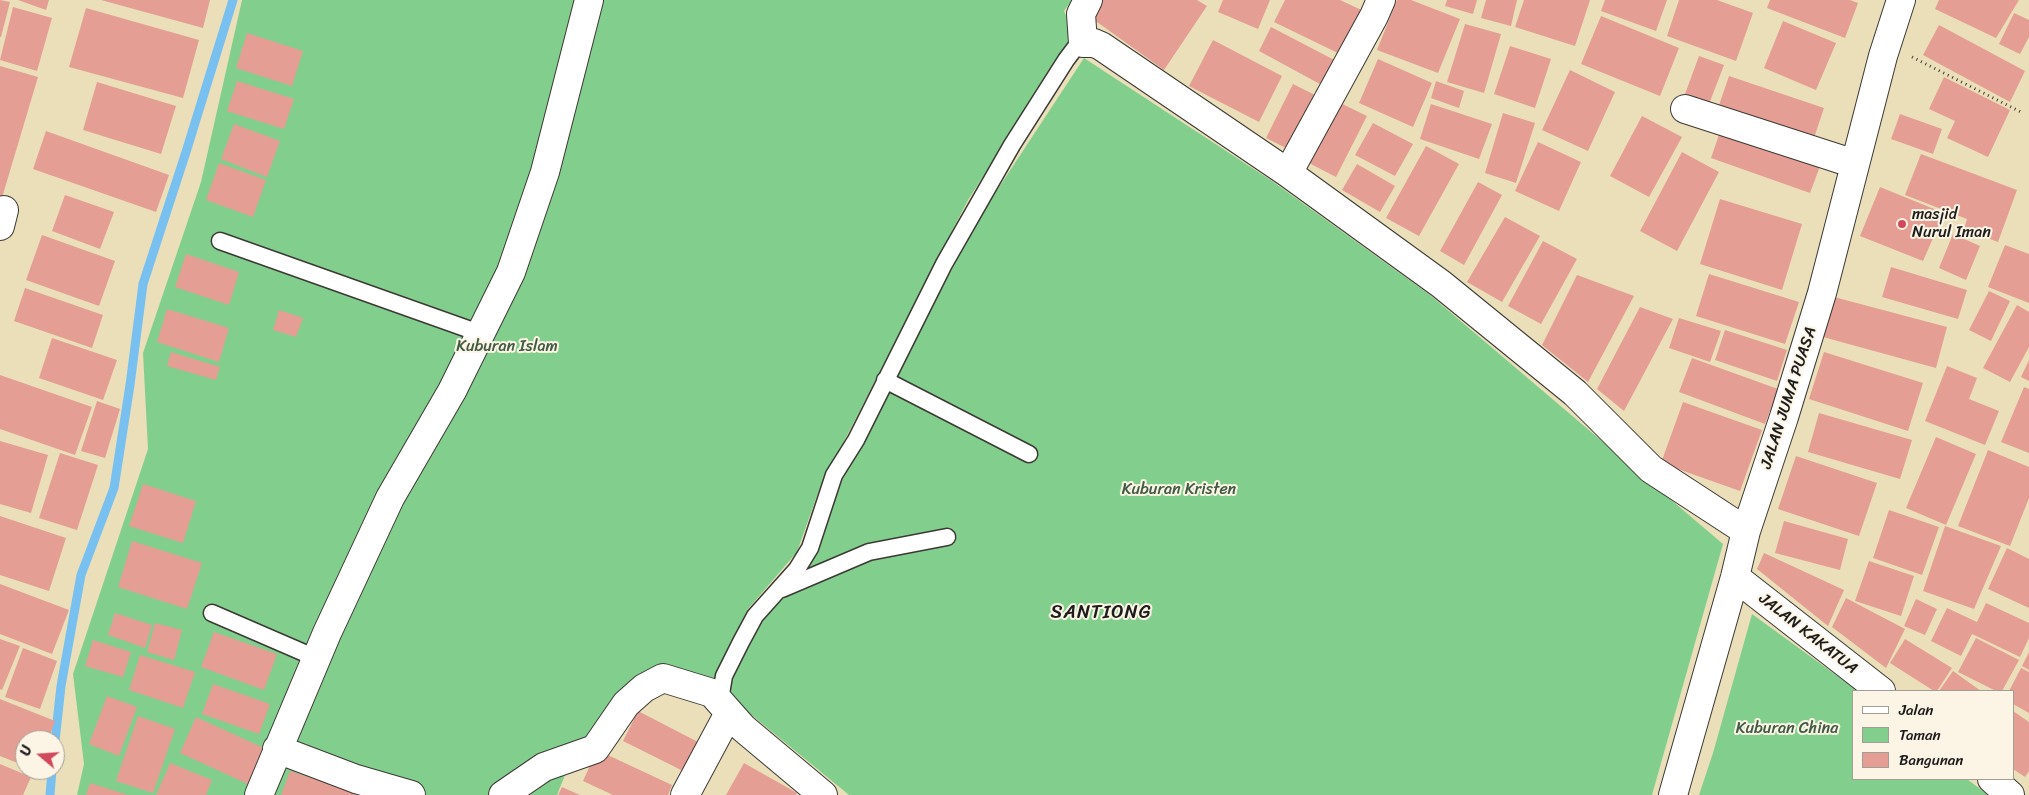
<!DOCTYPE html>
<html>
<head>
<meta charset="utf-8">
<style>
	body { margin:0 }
	#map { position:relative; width:2029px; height:795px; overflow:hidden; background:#ebdfba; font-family:Sriracha,sans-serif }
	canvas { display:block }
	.legend { position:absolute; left:1852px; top:690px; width:162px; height:90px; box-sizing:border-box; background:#fcf5e5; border:1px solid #a29e95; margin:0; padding:6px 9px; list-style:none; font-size:15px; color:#1c1c1c }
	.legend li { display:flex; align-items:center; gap:10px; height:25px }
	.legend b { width:25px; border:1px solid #a29e95 }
	.north { position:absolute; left:15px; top:730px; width:50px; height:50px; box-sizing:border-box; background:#fcf5e5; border:1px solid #a29e95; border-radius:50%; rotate:288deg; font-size:14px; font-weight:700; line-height:20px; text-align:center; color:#1c1c1c }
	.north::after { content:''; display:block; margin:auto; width:18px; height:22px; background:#d1495b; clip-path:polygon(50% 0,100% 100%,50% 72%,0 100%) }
</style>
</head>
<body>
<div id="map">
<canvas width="2029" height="795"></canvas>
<ul class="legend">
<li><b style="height:6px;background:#fff"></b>Jalan</li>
<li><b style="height:14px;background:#82cf8d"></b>Taman</li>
<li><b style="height:14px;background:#e49e94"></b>Bangunan</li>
</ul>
<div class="north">U</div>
</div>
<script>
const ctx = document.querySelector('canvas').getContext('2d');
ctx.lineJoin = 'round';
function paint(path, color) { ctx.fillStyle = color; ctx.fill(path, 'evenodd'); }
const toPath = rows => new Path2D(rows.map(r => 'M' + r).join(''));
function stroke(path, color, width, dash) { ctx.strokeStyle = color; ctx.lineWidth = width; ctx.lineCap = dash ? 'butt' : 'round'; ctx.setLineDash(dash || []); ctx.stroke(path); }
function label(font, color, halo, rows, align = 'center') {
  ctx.font = font + ' Sriracha,sans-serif'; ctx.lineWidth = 4; ctx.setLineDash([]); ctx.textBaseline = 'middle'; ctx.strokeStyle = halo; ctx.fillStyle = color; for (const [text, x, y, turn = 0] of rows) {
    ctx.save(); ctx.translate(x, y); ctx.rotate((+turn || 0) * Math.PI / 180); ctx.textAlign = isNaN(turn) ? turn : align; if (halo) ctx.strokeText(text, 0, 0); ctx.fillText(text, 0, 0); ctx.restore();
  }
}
paint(toPath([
	[242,0,1072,0,1064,11,1074,35,968,200,819,490,797,552,748,609,714,683,667,671,567,770,557,795,77,795,84,764,73,674,148,449,143,353,201,182],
	[1084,58,1272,181,1430,295,1723,544,1652,795,849,795,726,694,759,622,810,558,830,494,984,210],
	[1752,614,1858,691,1853,691,1853,779,1967,779,1988,795,1699,795,1713,753]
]), '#82cf8d');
stroke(toPath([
	[55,741,61,686,81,575,114,488,130,385,143,284,186,152,233,0],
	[50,795,52,770]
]), '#77c0ef', 9);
paint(toPath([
	[0,0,10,2,1,37,0,37],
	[18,0,49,0,46,10],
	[101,0,210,0,203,28],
	[1099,0,1197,0,1207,6,1164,70,1090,17],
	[1223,0,1270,0,1258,29,1218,12],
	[1285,0,1340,0,1368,13,1346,57,1274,22],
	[1397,0,1411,0,1460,19,1438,73,1377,50],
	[1447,0,1477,0,1473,14,1445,6],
	[1486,0,1517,0,1511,26,1481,18],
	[1524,0,1590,0,1575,46,1515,27],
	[1605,0,1667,0,1656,31,1601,11],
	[1679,0,1717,0,1753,13,1736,61,1667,36],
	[1770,0,1850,0,1858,3,1845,38,1767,8],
	[1939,0,2019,0,1996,38,1935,9],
	[13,7,52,18,37,71,0,60],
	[86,8,199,40,183,98,69,67],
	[2014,13,2029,20,2029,37,2020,54,1999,44],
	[1601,16,1679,48,1660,96,1581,64],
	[1783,21,1836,43,1816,90,1764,68],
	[1465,24,1501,34,1484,93,1447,82],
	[1939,25,2025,71,2010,102,1923,55],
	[1271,27,1344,65,1331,90,1259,51],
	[247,33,303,51,292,86,236,68],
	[1213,40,1282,76,1259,122,1189,86],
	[1510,46,1551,59,1535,108,1494,94],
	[1699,56,1724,65,1709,104,1685,94],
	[1378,59,1432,83,1413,127,1359,103],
	[0,66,38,77,1,201,0,201],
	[1570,70,1615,92,1588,151,1542,130],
	[1729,76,1824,108,1812,144,1717,111],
	[1944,77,2010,110,1988,157,1947,138,1955,121,1929,109],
	[237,81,294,99,284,129,227,111],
	[1436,81,1464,91,1459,108,1431,98],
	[97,82,176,106,161,154,83,130],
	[1293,84,1323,99,1296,153,1266,138],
	[1332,99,1367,116,1336,177,1301,159],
	[1431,104,1492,124,1479,159,1420,139],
	[1503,113,1535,123,1516,183,1485,173],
	[1900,114,1942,129,1933,154,1891,139],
	[1642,116,1682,137,1649,197,1610,176],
	[1373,123,1413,144,1395,176,1355,155],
	[234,124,280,141,267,177,221,159],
	[1722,126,1822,161,1810,193,1711,158],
	[46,131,169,175,156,212,33,169],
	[1538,142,1581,162,1559,211,1515,191],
	[1426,146,1459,164,1419,236,1386,218],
	[1682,152,1719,172,1677,251,1640,231],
	[1921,154,2017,190,1998,242,1964,229,1967,219,1905,195],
	[219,163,266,180,253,217,206,200],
	[1357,164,1395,186,1380,212,1342,190],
	[1478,182,1502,195,1464,265,1440,251],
	[1880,187,1944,213,1923,261,1860,236],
	[65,195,114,212,100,249,52,231],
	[1720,199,1802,224,1782,290,1700,264],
	[1505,217,1540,236,1502,302,1467,282],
	[1953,234,1980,246,1966,280,1939,268],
	[42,235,115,261,99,306,26,280],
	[1543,241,1577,259,1541,324,1508,306],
	[2005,245,2029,254,2029,303,1988,287],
	[186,254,239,272,229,305,175,287],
	[1891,267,1967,290,1958,319,1882,297],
	[1709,274,1799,302,1785,344,1696,316],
	[1577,275,1634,296,1588,382,1542,345],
	[25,288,103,315,92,348,14,321],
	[1989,291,2010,301,1991,341,1969,330],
	[1834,297,1947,327,1936,368,1823,337],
	[2017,305,2029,312,2029,347,2010,382,1983,368],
	[1640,307,1673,319,1624,411,1597,389],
	[167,309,229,328,219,362,157,342],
	[279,310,303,318,296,337,273,330],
	[1679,318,1721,331,1710,362,1669,348],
	[1725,330,1787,350,1777,381,1715,360],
	[52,338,117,360,103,400,39,378],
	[171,352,220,367,216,380,167,366],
	[1824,352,1923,383,1908,431,1809,399],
	[1692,358,1778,389,1765,424,1679,392],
	[2029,360,2029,381,2021,377],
	[1947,366,1977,378,1969,399,1999,411,1985,445,1925,421],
	[0,375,92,407,75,455,0,429],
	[2024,387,2029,389,2029,453,2001,442],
	[97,401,120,409,105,458,81,451],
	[1683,402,1762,430,1740,491,1661,463],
	[1819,413,1912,440,1900,479,1808,452],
	[1936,437,1976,454,1946,525,1906,508],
	[0,441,48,455,31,513,0,504],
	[1988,450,2029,467,2029,498,2010,546,1958,526],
	[60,453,98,465,77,530,39,518],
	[1796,456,1877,483,1859,536,1778,509],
	[143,484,196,501,183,543,129,526],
	[1889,510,1939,527,1922,575,1873,558],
	[0,516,66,538,49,591,0,575],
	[1784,521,1848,539,1840,570,1775,553],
	[1945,526,2001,546,1974,609,1923,591],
	[132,541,202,563,187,609,118,587],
	[2007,548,2029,559,2029,608,1988,589],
	[1764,553,1844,590,1828,626,1757,569],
	[1869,561,1914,576,1901,616,1855,601],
	[0,584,69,610,52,654,0,634],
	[1846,598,1905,629,1886,668,1832,627],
	[1916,599,1937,609,1925,635,1904,626],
	[1986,603,2029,623,2029,638,2020,657,1972,634,1961,656,1931,641,1947,608,1977,622],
	[115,613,152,625,145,648,108,635],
	[155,623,182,630,174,660,147,652],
	[214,632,277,654,264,690,201,667],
	[1976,638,2019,660,2002,691,1996,691,1958,672],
	[0,639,20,646,2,690,0,689],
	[1905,639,1952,668,1937,691,1934,691,1890,663],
	[93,640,131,652,123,677,85,666],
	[23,648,57,661,40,709,5,697],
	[2029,652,2029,670,2022,666],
	[140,655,195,672,183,708,129,690],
	[2021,668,2029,672,2029,713,2013,704,2013,691,2009,691],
	[1953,671,1981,691,1939,691],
	[213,684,270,704,259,734,202,714],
	[107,696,137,707,119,756,89,744],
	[0,699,55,721,48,740,25,740,25,766,0,756],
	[638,711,698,742,683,771,623,741],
	[2013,711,2029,722,2029,771,2025,777,2013,769],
	[138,716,175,729,153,793,116,781],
	[196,717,266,749,250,785,180,753],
	[597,750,672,785,668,795,613,795,583,781],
	[170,763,212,780,206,795,156,795],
	[744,763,797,793,796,795,726,795],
	[0,764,31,777,23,795,0,795],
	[290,771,366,795,281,795],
	[90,783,128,795,86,795],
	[562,787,580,795,558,795]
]), '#e49e94');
const lane = toPath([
	[220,241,482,334],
	[885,380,1029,454],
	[782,589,869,552,947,537],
	[212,613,316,658],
	[721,703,721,694,724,676,741,642,755,616,797,569,810,548,834,475,856,440,944,264,1012,145,1066,60,1075,48,1083,43]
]);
const street = toPath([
	[1088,0,1081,14,1083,43,1094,43,1101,46,1288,173,1441,284,1575,393,1651,469,1746,531],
	[1685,109,1855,164],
	[1288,173,1374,16,1381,0],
	[0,226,4,210],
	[1735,577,1881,691],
	[277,749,356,779,411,795],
	[1992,779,2010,795],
	[259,795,327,633,390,498,452,391,511,272,545,172,589,0],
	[503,795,544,767,595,749,626,704,644,688,663,678,712,693,743,728,823,795],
	[685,795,729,713],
	[1673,795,1735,577,1746,531,1784,417,1822,293,1883,56,1901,0]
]);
stroke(lane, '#3b3934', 19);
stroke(street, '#3b3934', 30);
stroke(toPath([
	[1912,57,2021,112]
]), '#3b3934', 3, [1, 4]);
stroke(lane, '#fff', 16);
stroke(street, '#fff', 28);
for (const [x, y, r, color] of [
	[1902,224,5,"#d1495b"]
]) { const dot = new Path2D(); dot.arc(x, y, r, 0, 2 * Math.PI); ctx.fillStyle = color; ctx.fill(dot); stroke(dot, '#fcf5e5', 2); }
label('16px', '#1c1c1c', '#fcf5e5', [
	["masjid",1912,215],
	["Nurul Iman",1912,233]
], 'left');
label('16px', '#405b44', '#fcf5e5', [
	["Kuburan Islam",507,347],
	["Kuburan Kristen",1179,490],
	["Kuburan China",1787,729]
]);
label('16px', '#1c1c1c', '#fcf5e5', [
	["JALAN JUMA PUASA",1789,398,-72],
	["JALAN KAKATUA",1808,634,38]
]);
ctx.letterSpacing = '1px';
label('19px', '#1c1c1c', '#fcf5e5', [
	["SANTIONG",1101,613]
]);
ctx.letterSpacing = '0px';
</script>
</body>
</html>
